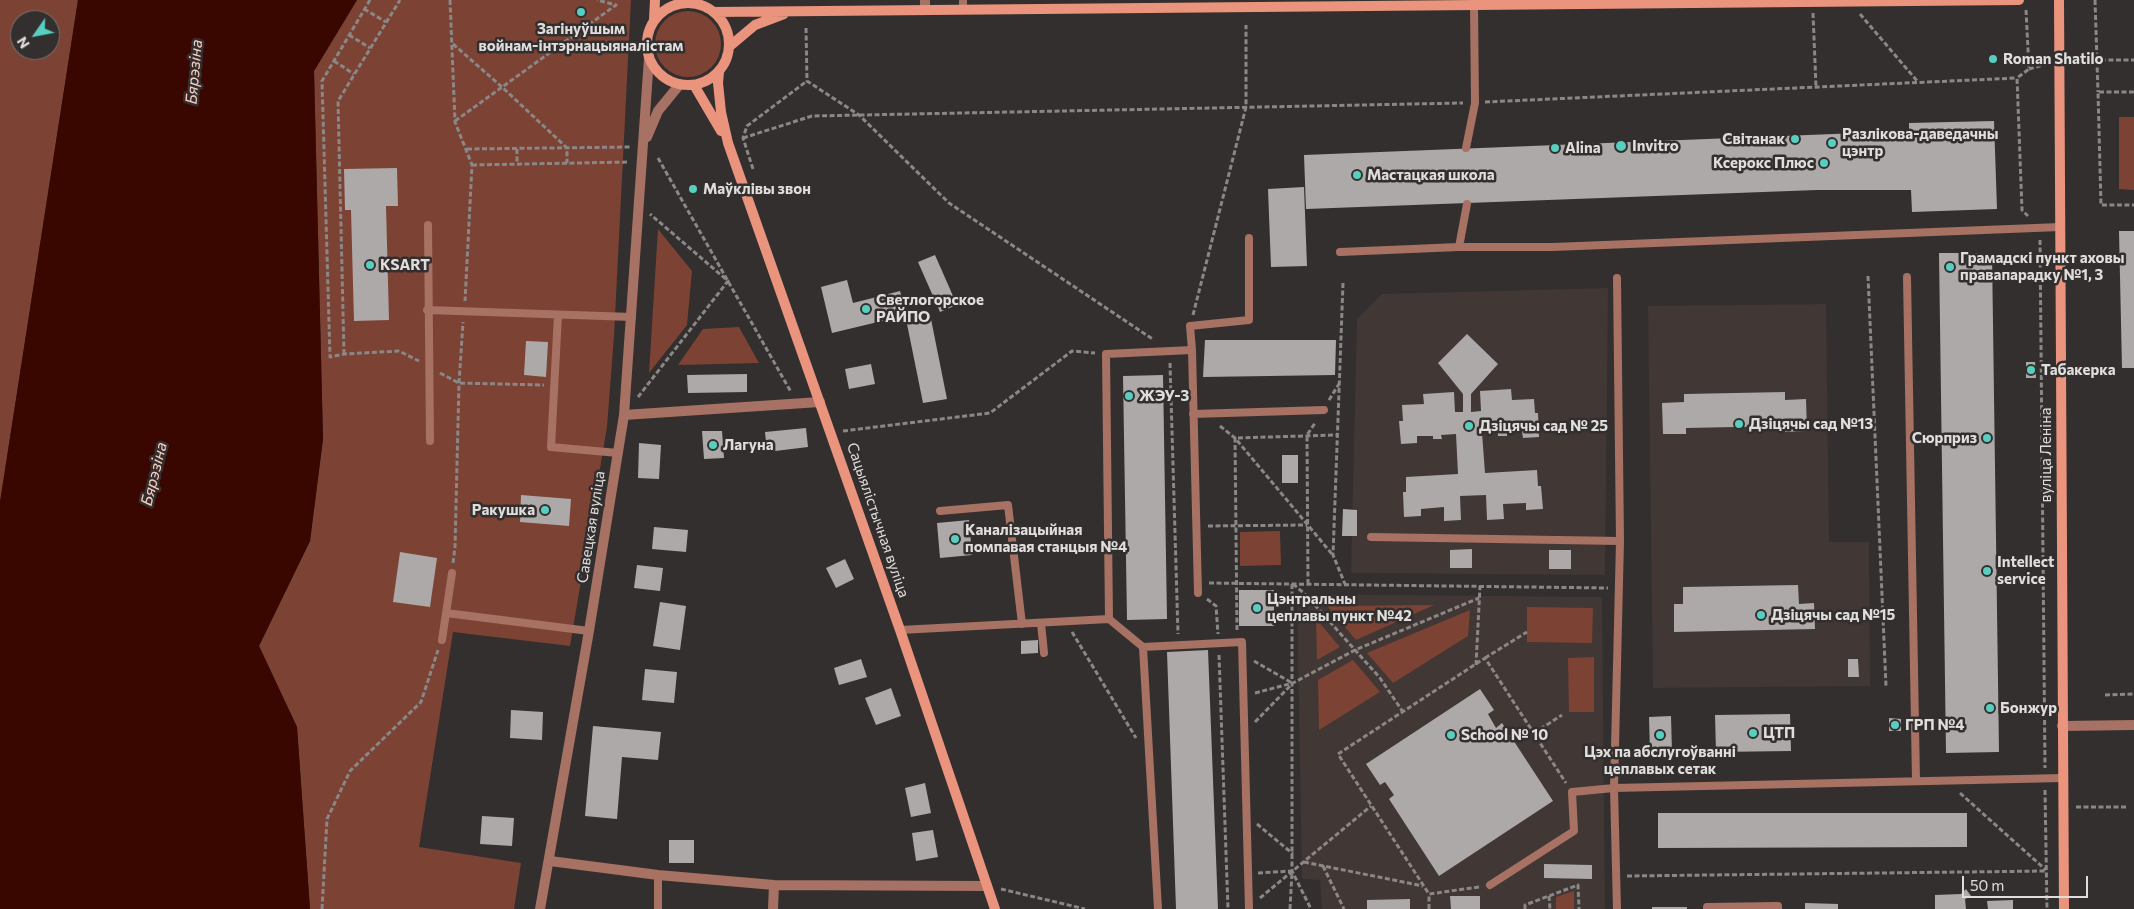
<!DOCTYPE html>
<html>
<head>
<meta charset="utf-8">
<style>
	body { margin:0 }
	#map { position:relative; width:2134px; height:909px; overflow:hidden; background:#322f2e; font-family:Commissioner,sans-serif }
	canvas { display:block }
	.north { position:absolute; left:10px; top:10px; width:50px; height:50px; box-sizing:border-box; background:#322f2e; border:1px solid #787574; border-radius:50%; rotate:237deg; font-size:14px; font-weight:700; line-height:20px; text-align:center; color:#e0dedd }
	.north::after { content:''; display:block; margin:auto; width:18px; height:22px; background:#58cec0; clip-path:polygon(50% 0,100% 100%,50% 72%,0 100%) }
	.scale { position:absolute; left:1962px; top:876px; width:126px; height:22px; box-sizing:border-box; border:2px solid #e0dedd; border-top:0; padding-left:6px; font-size:15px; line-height:18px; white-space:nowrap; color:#e0dedd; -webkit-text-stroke:4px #322f2e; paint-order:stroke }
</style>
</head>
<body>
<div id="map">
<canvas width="2134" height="909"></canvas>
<div class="north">N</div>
<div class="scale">50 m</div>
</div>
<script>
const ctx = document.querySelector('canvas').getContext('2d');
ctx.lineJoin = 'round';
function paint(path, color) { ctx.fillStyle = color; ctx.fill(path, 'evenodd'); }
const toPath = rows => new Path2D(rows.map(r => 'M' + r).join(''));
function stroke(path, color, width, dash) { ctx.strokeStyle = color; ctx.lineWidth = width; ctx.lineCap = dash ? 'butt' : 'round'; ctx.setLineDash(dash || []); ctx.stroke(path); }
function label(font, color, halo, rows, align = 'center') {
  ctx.font = font + ' Commissioner,sans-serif'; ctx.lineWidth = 5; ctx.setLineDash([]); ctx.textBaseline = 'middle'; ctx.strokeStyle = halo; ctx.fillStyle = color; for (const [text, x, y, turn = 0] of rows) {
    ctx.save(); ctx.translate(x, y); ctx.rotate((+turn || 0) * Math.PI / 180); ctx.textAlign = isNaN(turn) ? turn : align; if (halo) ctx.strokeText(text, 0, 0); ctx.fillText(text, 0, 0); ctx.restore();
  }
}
paint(toPath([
	[1608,288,1605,575,1351,573,1357,319,1382,294],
	[1826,304,1829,542,1869,542,1870,686,1653,688,1648,306],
	[1297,594,1602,597,1605,909,1322,909,1320,880,1302,879]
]), '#413734');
paint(toPath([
	[0,0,78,0,0,502],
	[20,20,50,20,50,50,20,50],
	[357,0,631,0,614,336,607,427,570,646,453,632,419,847,521,863,514,909,310,909,297,727,259,646,310,541,323,439,314,71],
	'655 44a33 33 0 1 1 66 0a33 33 0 1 1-66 0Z',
	[2119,117,2134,117,2134,190,2119,189],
	[658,229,692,271,687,325,649,373],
	[739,327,759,363,678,365,703,329],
	[1280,531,1281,565,1240,566,1240,532],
	[1434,605,1356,640,1327,606],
	[1527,607,1593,608,1592,643,1527,642],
	[1470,610,1468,636,1393,683,1367,653],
	[1316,619,1340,647,1317,660],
	[1594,657,1594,712,1569,712,1568,658],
	[1353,660,1380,692,1319,730,1318,680],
	[1574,891,1574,909,1556,909,1556,897]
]), '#7c4234');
paint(toPath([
	[78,0,357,0,314,71,323,439,310,541,259,646,297,727,310,909,0,909,0,502]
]), '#390600');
paint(toPath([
	[1994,121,1997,209,1912,212,1911,190,1817,190,1306,209,1304,155,1909,131,1909,123],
	[397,168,398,206,386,206,389,320,354,321,351,210,345,210,344,169],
	[1304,187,1307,266,1271,267,1268,189],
	[2119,231,2134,231,2134,368,2122,368],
	[1939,253,1992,253,1999,752,1946,753],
	[935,255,957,305,940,312,918,262],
	[847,280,853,303,900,291,907,315,832,333,821,287],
	[931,319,947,399,923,403,907,324],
	[1467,334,1498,364,1471,394,1471,412,1481,411,1480,391,1511,389,1512,400,1534,399,1535,413,1538,413,1539,437,1523,438,1522,431,1507,432,1507,436,1498,436,1498,432,1482,433,1485,473,1537,470,1538,486,1541,486,1543,509,1526,510,1526,503,1503,504,1504,519,1487,520,1486,495,1460,496,1461,520,1444,521,1444,507,1421,509,1421,516,1404,517,1403,492,1406,492,1406,477,1458,474,1456,434,1441,435,1442,439,1433,439,1433,436,1417,436,1417,443,1401,444,1399,421,1403,421,1402,405,1424,404,1423,394,1454,392,1455,412,1463,412,1463,394,1438,363],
	[1205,340,1336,340,1335,375,1203,377],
	[526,341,548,342,546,377,524,375],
	[2026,362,2035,362,2036,378,2026,378],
	[871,364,875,384,849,389,845,369],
	[747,374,747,392,688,393,687,375],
	[1163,375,1167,619,1127,620,1123,376],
	[1785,392,1785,400,1806,399,1807,431,1785,432,1785,426,1686,428,1686,434,1663,434,1662,403,1684,402,1684,394],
	[806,428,808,447,767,452,765,432],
	[702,431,722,431,724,458,704,459],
	[639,443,661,445,659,479,638,478],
	[1282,455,1298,455,1298,483,1282,483],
	[521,495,571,499,569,526,520,522],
	[1343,509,1357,510,1357,536,1342,536],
	[969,520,972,555,940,558,937,523],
	[654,527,688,530,686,552,652,549],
	[1472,549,1472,568,1450,568,1450,550],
	[1549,550,1571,550,1571,569,1549,569],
	[400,552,437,558,430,607,393,602],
	[845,559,854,579,836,588,826,568],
	[637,565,663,568,660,591,634,588],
	[1798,585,1799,604,1814,603,1815,629,1674,632,1674,604,1683,604,1683,587],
	[1239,590,1274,590,1274,626,1239,626],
	[660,602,686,606,680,650,653,646],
	[1038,640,1038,653,1021,654,1021,641],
	[1208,650,1218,909,1176,909,1167,652],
	[861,659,867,677,839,685,834,668],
	[1848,659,1858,659,1859,677,1848,677],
	[645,669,677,672,674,703,642,700],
	[891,688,901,716,876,725,865,698],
	[1480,689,1494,710,1488,714,1496,728,1502,723,1553,801,1439,876,1389,799,1394,795,1385,782,1380,785,1366,764],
	[511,710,543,712,542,740,510,738],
	[1790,714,1791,751,1716,752,1715,715],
	[1671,716,1672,753,1650,753,1649,717],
	[1889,718,1901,719,1901,731,1889,731],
	[593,726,661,732,658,760,622,757,617,819,585,816],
	[925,783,931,813,911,817,905,788],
	[1658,813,1967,813,1967,847,1658,848],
	[482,816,514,818,512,846,480,844],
	[933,830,938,857,916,861,912,833],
	[669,840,694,840,694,863,669,863],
	[1544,864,1592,865,1592,879,1544,878],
	[1966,889,1971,896,1965,899,1966,909,1935,909,1935,895,1961,894],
	[1450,896,1480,896,1480,909,1451,909],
	[1410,899,1410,909,1367,909,1367,900],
	[2013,900,2013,909,1988,909,1987,901],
	[1805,903,1838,904,1838,909,1805,909],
	[1652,907,1687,907,1687,909,1652,909]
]), '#ada9a8');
stroke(toPath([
	[370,0,322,81,330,357,344,354,399,351,419,361],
	[450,0,455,122,472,165,465,301],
	[2095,0,2098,92],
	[364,9,386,22],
	[2026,10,2029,69,2017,78,2022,210,2028,216],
	[1813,13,1816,87],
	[1860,14,1918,82],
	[806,28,807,81,859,115,949,203,1154,340],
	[349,35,370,48],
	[453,44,502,87,567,148,567,163],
	[2071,60,2134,60],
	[334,61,354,74],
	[2029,69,2047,64],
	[2134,92,2098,92,2101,205,2134,205],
	[1485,102,2017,78],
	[455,121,616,5,597,0],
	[743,138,812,116,1463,103],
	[467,149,631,147],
	[517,149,517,164],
	[658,158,791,392],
	[472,165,629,162],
	[753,169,743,138,747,126,807,81],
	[2040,240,2045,768],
	[1868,276,1886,686],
	[1343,283,1333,555,1345,584],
	[1193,315,1246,107,1246,25],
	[344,354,338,101,400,0],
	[1170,363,1178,634],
	[440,373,459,383,544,385],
	[638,397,728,281,650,214],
	[1329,400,1339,384],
	[1220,426,1235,438,1332,554],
	[843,431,990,413,1072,351,1095,353],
	[1208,526,1307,525],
	[453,563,455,547,459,383,463,322],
	[1209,583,1608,588],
	[1292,584,1292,871,1311,909],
	[1293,584,1305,594,1380,678,1403,712],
	[1308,584,1307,435,1315,423],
	[1207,599,1216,606,1218,634],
	[1237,630,1235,438,1337,435],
	[1072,632,1136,738],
	[1219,655,1228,909],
	[1485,658,1527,632],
	[1254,661,1292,683],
	[1476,665,1480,586],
	[1255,693,1293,683,1355,650,1479,598],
	[2105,695,2134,694],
	[1255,722,1292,684],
	[1534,733,1562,715],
	[2045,790,2047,909],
	[1960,793,2046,870],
	[2076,807,2126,807],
	[1257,824,1293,854],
	[1304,862,1423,886],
	[1323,866,1344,909],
	[1258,873,1291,871],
	[1627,876,2047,871],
	[1479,887,1429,894,1338,754,1485,658,1566,783],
	[1001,889,1085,909],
	[1549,896,1550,909],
	[1260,898,1371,806],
	[322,909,327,819,350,771,421,702,438,650],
	[1290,909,1292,872],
	[1429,909,1429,894],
	[1525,909,1525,905,1578,885,1579,909]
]), '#8a8786', 3, [5, 2.5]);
stroke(toPath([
	[963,10,963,0],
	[1466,148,1475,103,1474,5],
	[428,225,430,441],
	[1459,247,1467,204],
	[1340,252,1459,247,1553,247,2060,227],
	[1907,277,1916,781],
	[1617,278,1620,541,1614,788,2063,778],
	[427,310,632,317],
	[558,315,551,447,618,453],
	[1192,350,1190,326,1249,320,1249,238],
	[1193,414,1324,410],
	[940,511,1008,505,1022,624],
	[1371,537,1620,541],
	[446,613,589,631],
	[1109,619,1106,354,1192,350,1198,593],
	[1041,623,1044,653],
	[900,630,1109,619,1143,647,1158,909],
	[442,640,452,573],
	[1143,647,1242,642,1249,909],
	[658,875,658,909],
	[1490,885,1574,831,1572,792,1614,788,1617,909],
	[1707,909,1707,907,1778,906,1778,909]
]), '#a77163', 8);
stroke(toPath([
	[925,0,925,10],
	[647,137,658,111,680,84],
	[624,415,820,402],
	[2062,726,2134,725],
	[550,861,658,875,774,885,987,886],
	[540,909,589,631,624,415,649,58],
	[773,909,774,885]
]), '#a77163', 10);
stroke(toPath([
	[2059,0,2064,909],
	'647 44a41 41 0 1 1 82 0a41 41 0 1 1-82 0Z',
	[714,12,2019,0],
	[654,20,655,0],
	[730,46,755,25,784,14],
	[719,72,718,83,721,112,728,143,900,630,995,909],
	[694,85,721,131]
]), '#ea947e', 10);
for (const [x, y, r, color] of [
	[581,12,5,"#58cec0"],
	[1993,59,5,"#58cec0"],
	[1795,139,5,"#58cec0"],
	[1832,143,5,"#58cec0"],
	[1621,146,6,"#58cec0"],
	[1555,148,5,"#58cec0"],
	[1824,163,5,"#58cec0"],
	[1357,175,5,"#58cec0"],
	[693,189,5,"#58cec0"],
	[370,265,5,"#58cec0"],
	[1950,267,5,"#58cec0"],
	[866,309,5,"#58cec0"],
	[2031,370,5,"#58cec0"],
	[1129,396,5,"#58cec0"],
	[1739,424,5,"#58cec0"],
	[1469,426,5,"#58cec0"],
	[1987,438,5,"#58cec0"],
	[713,445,5,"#58cec0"],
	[545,510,5,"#58cec0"],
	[955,539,5,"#58cec0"],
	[1987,571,5,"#58cec0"],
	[1257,608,5,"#58cec0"],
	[1761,615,5,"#58cec0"],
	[1990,708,5,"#58cec0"],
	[1895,725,5,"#58cec0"],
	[1753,733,5,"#58cec0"],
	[1451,735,5,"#58cec0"],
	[1660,735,5,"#58cec0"]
]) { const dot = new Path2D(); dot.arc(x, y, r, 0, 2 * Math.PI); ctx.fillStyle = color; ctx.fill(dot); stroke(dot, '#322f2e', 2); }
label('bold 15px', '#e0dedd', '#322f2e', [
	["Загінуўшым",581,29,"center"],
	["войнам-інтэрнацыяналістам",581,46,"center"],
	["Roman Shatilo",2003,59],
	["Разлікова-даведачны",1842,134],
	["цэнтр",1842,151],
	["Світанак",1785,139,"right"],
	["Invitro",1632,146],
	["Alina",1565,148],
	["Ксерокс Плюс",1814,163,"right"],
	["Мастацкая школа",1367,175],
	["Маўклівы звон",703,189],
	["Грамадскі пункт аховы",1960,258],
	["правапарадку №1, 3",1960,275],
	["KSART",380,265],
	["Светлогорское",876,300],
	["РАЙПО",876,317],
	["Табакерка",2041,370],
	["ЖЭУ-3",1139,396],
	["Дзіцячы сад №13",1749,424],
	["Дзіцячы сад № 25",1479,426],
	["Сюрприз",1977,438,"right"],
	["Лагуна",723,445],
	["Ракушка",535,510,"right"],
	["Каналізацыйная",965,530],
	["помпавая станцыя №4",965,547],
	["Intellect",1997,562],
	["service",1997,579],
	["Цэнтральны",1267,599],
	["цеплавы пункт №42",1267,616],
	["Дзіцячы сад №15",1771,615],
	["Бонжур",2000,708],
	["ГРП №4",1905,725],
	["ЦТП",1763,733],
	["School № 10",1461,735],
	["Цэх па абслугоўванні",1660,752,"center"],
	["цеплавых сетак",1660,769,"center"]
], 'left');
label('15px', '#e0dedd', '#322f2e', [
	["вуліца Леніна",2046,455,-90],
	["Сацыялістычная вуліца",878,520,71],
	["Савецкая вуліца",591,527,-81]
]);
label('italic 16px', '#fbcfc3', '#322f2e', [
	["Бярэзіна",194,72,-85],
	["Бярэзіна",154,474,-76]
]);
</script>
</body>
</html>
